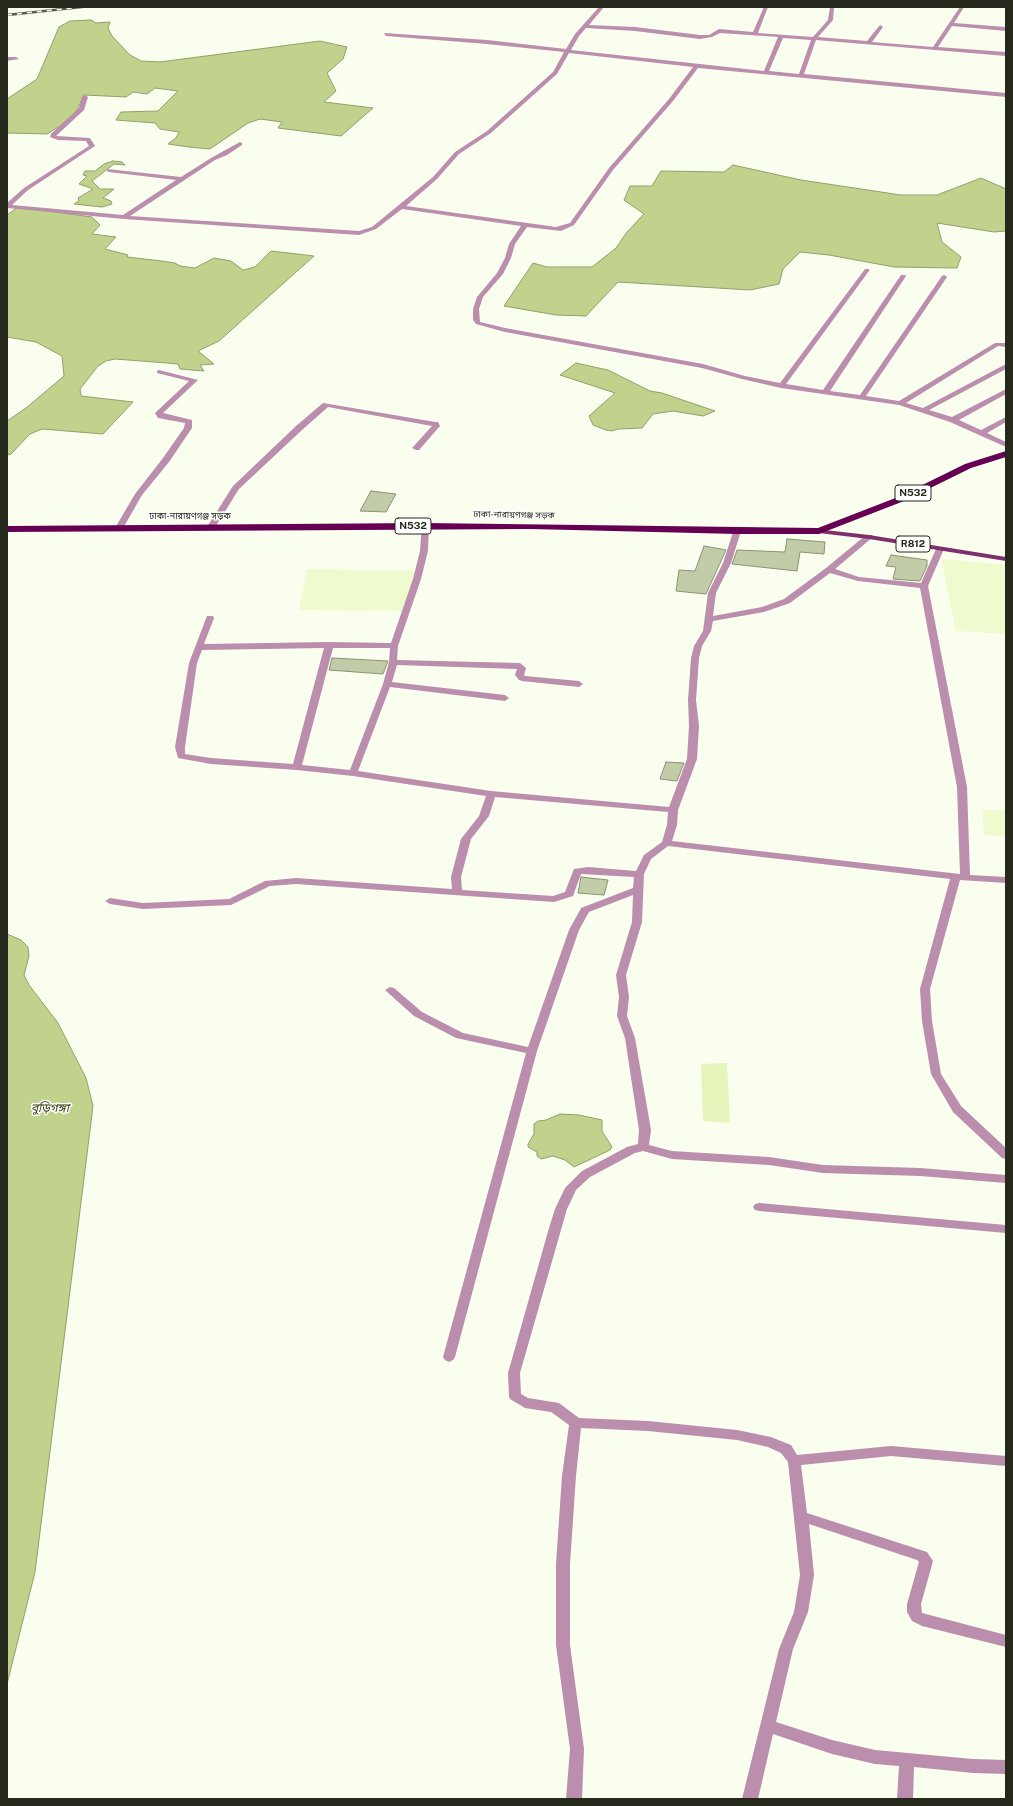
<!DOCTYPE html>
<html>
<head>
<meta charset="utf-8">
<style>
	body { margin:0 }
	#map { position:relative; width:1013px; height:1806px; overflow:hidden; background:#fafeef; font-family:"Public Sans",sans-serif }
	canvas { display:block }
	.frame { position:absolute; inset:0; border:8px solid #25291b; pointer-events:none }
</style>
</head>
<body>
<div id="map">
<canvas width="1013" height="1806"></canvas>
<div class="frame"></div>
</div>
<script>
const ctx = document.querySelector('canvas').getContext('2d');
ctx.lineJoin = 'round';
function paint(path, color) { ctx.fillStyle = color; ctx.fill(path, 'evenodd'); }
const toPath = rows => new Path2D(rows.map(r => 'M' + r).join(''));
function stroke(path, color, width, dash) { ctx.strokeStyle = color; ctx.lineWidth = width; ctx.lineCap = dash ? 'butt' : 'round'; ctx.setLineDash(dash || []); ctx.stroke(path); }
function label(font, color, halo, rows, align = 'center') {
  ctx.font = font + ' "Public Sans","Noto Sans Bengali",sans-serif'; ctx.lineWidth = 3; ctx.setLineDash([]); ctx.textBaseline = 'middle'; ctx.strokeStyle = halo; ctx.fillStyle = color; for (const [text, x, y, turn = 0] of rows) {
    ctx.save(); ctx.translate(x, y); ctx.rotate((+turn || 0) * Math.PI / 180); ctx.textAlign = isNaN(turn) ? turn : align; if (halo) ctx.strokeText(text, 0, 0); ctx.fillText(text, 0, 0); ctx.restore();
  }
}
paint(toPath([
	[941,559,1006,565,1006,634,956,631],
	[307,569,416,571,411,611,299,610],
	[982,810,1006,810,1006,836,984,835]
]), '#effbcf');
paint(toPath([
	[727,1063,730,1123,703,1121,701,1064]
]), '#e5f5bb');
const water = toPath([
	[91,20,96,23,110,22,108,28,112,36,130,55,141,61,160,62,320,41,347,47,343,59,327,73,336,91,324,102,373,108,341,136,278,128,282,122,260,119,248,123,210,149,189,147,168,144,176,138,179,132,160,129,155,123,116,120,121,112,158,111,178,91,155,88,147,94,133,92,126,97,84,95,76,112,60,126,47,134,7,133,7,99,37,79,59,27,70,21,91,20],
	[113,161,122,162,125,165,114,164,92,181,100,189,114,189,103,198,111,201,112,204,102,207,74,204,79,201,78,198,93,189,79,184,87,176,83,175,85,171,95,171,104,164,113,161],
	[733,165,801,180,901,195,937,195,981,178,1006,189,1006,231,994,232,937,223,942,242,961,257,957,268,894,267,829,255,800,252,783,269,779,284,750,290,618,282,586,316,556,315,504,306,533,263,547,267,592,267,616,248,627,232,644,214,624,200,630,186,652,186,661,171,724,172,733,165],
	[18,207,92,217,100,225,92,234,116,237,105,249,128,255,127,257,162,261,175,263,180,266,195,268,214,258,231,261,243,270,255,267,271,251,314,256,219,341,198,351,214,364,200,365,204,371,180,369,178,364,167,363,115,359,106,361,98,366,80,389,81,396,133,402,103,434,42,429,30,434,11,454,7,455,7,421,26,408,64,376,62,356,36,342,7,337,7,215,18,207],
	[576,363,608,370,650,391,662,393,715,411,703,416,673,411,653,414,642,428,618,429,612,431,606,430,593,425,589,416,615,393,560,375,576,363],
	[7,934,21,940,28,947,29,956,24,975,29,985,58,1023,86,1078,93,1106,35,1572,7,1684,7,934],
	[560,1114,579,1115,602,1120,602,1131,612,1147,610,1150,574,1167,565,1160,553,1156,541,1159,537,1156,537,1152,528,1147,528,1144,534,1134,534,1124,538,1121,546,1120,560,1114]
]);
paint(water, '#c0d28c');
stroke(water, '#929f6a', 1);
const building = toPath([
	[371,491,396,494,386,512,360,511,371,491],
	[787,539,825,542,824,554,800,552,797,571,732,564,737,550,785,552,787,539],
	[704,546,726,550,706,594,676,591,679,570,695,571,704,546],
	[891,555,927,560,927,566,920,581,893,579,896,567,886,566,891,555],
	[332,658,388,661,383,674,329,670,332,658],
	[666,762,684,763,677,781,660,779,666,762],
	[581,877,608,880,604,895,578,893,581,877]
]);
paint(building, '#c3cca9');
stroke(building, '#899271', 1);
paint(toPath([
	[599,7,604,7,589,25,635,27,700,35,709,35,719,29,753,32,764,7,768,7,758,33,813,37,828,20,830,7,834,7,833,20,818,37,867,41,880,25,883,27,872,42,933,47,960,7,964,7,954,23,1006,27,1006,31,952,26,938,47,1006,52,1006,56,816,40,804,74,1006,93,1006,97,698,68,673,101,613,170,574,225,561,231,527,227,515,244,511,258,503,274,483,297,479,309,480,322,505,328,703,364,745,376,780,383,865,269,869,269,869,271,786,384,823,390,901,275,905,275,906,276,830,391,860,395,942,276,944,275,947,277,866,396,899,401,995,343,1006,343,1006,347,998,346,906,403,923,408,1006,364,1006,369,929,410,952,417,1006,389,1006,394,959,420,981,430,1006,417,1006,422,987,433,1006,442,1006,447,950,422,899,405,781,388,742,379,702,368,505,332,476,324,473,320,473,309,477,297,497,273,505,258,509,244,521,226,402,209,376,229,359,235,124,219,7,208,7,203,24,188,89,146,86,141,58,140,50,137,51,134,79,108,82,97,85,95,88,97,84,110,56,136,90,138,95,146,28,190,12,205,123,215,176,180,109,172,107,171,107,169,181,177,211,158,240,142,242,143,242,145,227,155,215,160,130,216,359,231,372,227,433,177,455,152,487,131,553,72,564,52,487,44,386,36,384,33,487,40,566,49,575,34,599,7],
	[586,28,635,31,700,39,712,37,720,33,778,37,764,71,571,50,579,36,586,28],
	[783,38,811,40,799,74,769,71,783,38],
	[569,53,693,67,669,99,609,168,570,223,556,227,406,206,437,179,459,154,491,133,557,74,569,53],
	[7,57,16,57,19,59,7,61,7,57],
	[159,370,198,380,163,413,192,420,192,428,169,462,142,495,122,530,116,530,115,528,135,494,163,458,184,428,185,423,158,418,155,413,189,381,157,373,157,371,159,370],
	[323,403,435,422,438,422,440,426,419,450,416,450,412,448,432,426,328,407,302,430,239,489,214,529,208,529,207,527,233,486,296,426,323,403],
	[422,524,425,524,429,526,428,551,421,579,398,646,397,660,520,663,526,668,524,675,525,676,579,681,583,684,579,687,522,681,519,680,515,675,517,669,397,665,392,682,505,695,509,698,505,701,390,687,358,771,491,791,669,807,687,759,689,726,688,700,691,658,694,646,703,631,708,593,723,563,734,529,740,529,741,531,731,563,716,593,713,616,762,607,784,599,826,568,866,535,872,535,873,537,835,569,859,577,921,583,936,549,940,547,944,549,928,586,967,787,970,875,1006,877,1006,883,960,880,930,989,932,1021,941,1074,961,1106,1006,1148,1006,1159,1002,1158,953,1112,931,1074,922,1021,920,989,950,879,668,846,651,859,644,874,642,922,626,975,629,997,627,1016,635,1038,651,1130,649,1145,672,1151,769,1157,823,1165,920,1168,1006,1175,1006,1183,920,1176,823,1173,769,1165,672,1159,643,1151,635,1153,590,1177,576,1190,567,1209,520,1373,521,1394,528,1398,559,1403,579,1418,648,1421,737,1430,771,1437,791,1445,797,1455,891,1446,1006,1456,1006,1466,891,1456,801,1465,807,1513,927,1552,933,1561,921,1604,922,1613,1006,1635,1006,1647,922,1626,912,1621,907,1612,907,1604,919,1562,917,1560,809,1524,814,1575,808,1612,793,1649,776,1722,832,1740,875,1750,973,1759,1006,1760,1006,1774,973,1773,914,1767,913,1799,897,1799,899,1766,875,1764,832,1754,773,1734,758,1799,742,1799,779,1649,794,1612,800,1575,788,1462,781,1453,768,1447,737,1440,648,1431,581,1428,576,1476,570,1564,570,1645,584,1749,582,1799,566,1799,570,1749,556,1645,556,1564,562,1476,569,1425,551,1412,525,1408,510,1399,509,1396,508,1373,549,1228,555,1209,565,1188,582,1171,627,1147,638,1144,639,1130,625,1038,617,1016,619,997,616,975,632,922,633,895,589,912,579,930,537,1051,455,1357,453,1360,449,1362,445,1360,443,1357,526,1053,456,1038,414,1016,385,990,390,987,394,988,422,1012,463,1033,528,1047,569,930,580,910,581,908,633,888,634,877,581,874,573,896,554,902,296,884,270,886,231,905,143,909,110,904,105,901,110,898,143,903,229,899,265,881,296,878,452,889,451,877,461,839,479,816,486,796,353,776,297,770,211,764,178,758,175,747,189,663,207,616,213,616,214,618,204,644,329,642,391,643,413,579,420,551,422,524],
	[830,573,858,581,920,588,957,787,960,874,672,841,677,825,678,810,697,759,699,726,696,700,699,658,702,646,711,631,713,621,764,612,790,603,830,573],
	[324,648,293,764,211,758,185,754,185,747,197,663,202,650,324,648],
	[333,648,390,648,389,662,383,684,350,770,302,765,333,648],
	[495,797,668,812,667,825,662,842,644,855,636,871,588,867,574,869,565,892,553,896,462,890,461,877,471,839,489,816,495,797],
	[759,1203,1006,1225,1006,1233,759,1211,755,1210,753,1207,755,1204,759,1203]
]), '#bb8ead');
paint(toPath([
	[816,529,869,535,1006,557,1006,561,869,539,819,533,816,533,816,529]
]), '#7d306b');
paint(toPath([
	[1006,451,1006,457,971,468,904,501,819,534,737,534,530,529,7,532,7,526,425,523,818,528,898,497,965,464,1006,451]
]), '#650053');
const rail = toPath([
	[7,15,82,7]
]);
stroke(rail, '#565a4c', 2.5);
stroke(rail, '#fff', 1.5, [5]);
label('9px', '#25291b', '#fff', [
	["ঢাকা-নারায়ণগঞ্জ সড়ক",514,515,1],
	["ঢাকা-নারায়ণগঞ্জ সড়ক",190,516]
]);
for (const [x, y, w] of [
	[913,493,36],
	[413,526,36],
	[913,544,34]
]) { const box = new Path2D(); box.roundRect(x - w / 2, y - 8, w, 16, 3); ctx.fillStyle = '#fff'; ctx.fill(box); stroke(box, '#25291b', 1); }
label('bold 10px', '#25291b', null, [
	["N532",913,493],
	["N532",413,526],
	["R812",913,544]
]);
label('italic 12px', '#323b06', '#fff', [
	["বুড়িগঙ্গা",50,1108]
]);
</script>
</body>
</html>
